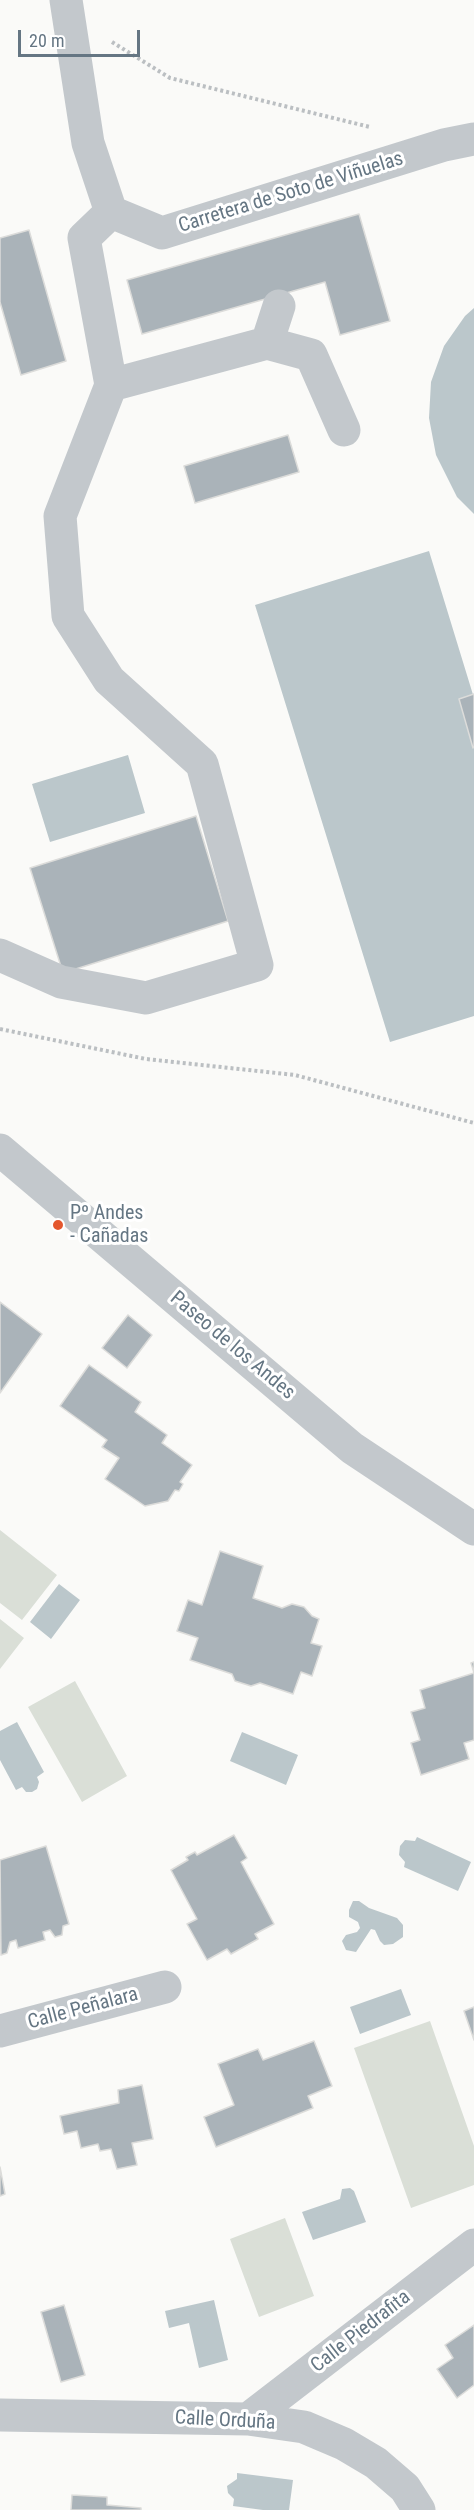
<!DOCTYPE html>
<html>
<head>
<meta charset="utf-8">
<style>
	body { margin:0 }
	#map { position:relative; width:474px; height:2510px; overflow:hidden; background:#fafaf8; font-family:"Roboto Condensed",sans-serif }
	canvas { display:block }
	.scale { position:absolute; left:18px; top:30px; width:122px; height:27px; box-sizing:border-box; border:3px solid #657683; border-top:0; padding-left:8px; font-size:18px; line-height:21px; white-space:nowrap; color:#657683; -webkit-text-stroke:4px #fff; paint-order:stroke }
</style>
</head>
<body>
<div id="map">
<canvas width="474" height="2510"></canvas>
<div class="scale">20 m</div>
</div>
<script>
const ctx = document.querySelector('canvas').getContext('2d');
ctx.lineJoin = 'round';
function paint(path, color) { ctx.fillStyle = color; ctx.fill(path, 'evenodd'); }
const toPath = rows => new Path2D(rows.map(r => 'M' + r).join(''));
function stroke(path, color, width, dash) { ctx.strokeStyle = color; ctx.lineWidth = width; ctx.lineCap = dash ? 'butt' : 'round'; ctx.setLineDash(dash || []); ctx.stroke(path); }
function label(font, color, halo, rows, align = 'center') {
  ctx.font = font + ' "Roboto Condensed",sans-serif'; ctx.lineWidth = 6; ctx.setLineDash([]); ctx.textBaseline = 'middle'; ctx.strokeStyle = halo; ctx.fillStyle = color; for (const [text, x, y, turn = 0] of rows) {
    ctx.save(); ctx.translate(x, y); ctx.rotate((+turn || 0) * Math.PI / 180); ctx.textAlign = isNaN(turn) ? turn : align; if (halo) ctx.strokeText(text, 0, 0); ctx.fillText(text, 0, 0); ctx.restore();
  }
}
paint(toPath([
	[0,1530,57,1575,22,1620,0,1603],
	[0,1619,24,1638,0,1669],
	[75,1681,127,1776,82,1802,28,1707],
	[430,2021,474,2146,474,2185,411,2208,354,2048],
	[285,2218,314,2296,259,2317,230,2239]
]), '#dadfd7');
paint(toPath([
	[474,308,474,514,457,497,436,455,429,418,431,382,444,346,465,316],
	[429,551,474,698,474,1016,390,1042,255,605],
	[128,755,145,813,50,842,32,784],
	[59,1584,80,1600,51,1639,30,1622],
	[17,1722,44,1772,37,1777,39,1782,37,1789,32,1792,26,1792,22,1787,16,1790,0,1760,0,1731],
	[242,1732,298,1755,286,1785,230,1761],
	[417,1837,471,1862,458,1891,404,1867,405,1862,399,1855,400,1846,405,1840,415,1841],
	[353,1901,359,1901,369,1908,397,1918,403,1925,403,1937,393,1944,384,1945,380,1941,375,1930,371,1929,356,1952,346,1950,342,1941,346,1935,357,1932,360,1928,358,1922,349,1917,349,1910],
	[401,1989,411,2015,360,2034,350,2007],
	[350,2188,354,2191,366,2222,313,2240,302,2212,340,2199,342,2189],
	[214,2300,228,2360,199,2368,189,2323,169,2328,165,2311],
	[237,2473,293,2480,289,2510,263,2510,233,2506,234,2499,228,2493,227,2486,237,2479]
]), '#bbc7cb');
const building = toPath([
	[359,214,390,321,340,335,325,282,142,334,127,280,359,214],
	[29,230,66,361,21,375,0,302,0,238,29,230],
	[288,435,299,472,195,503,184,466,288,435],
	[474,694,474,747,473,748,459,699,474,694],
	[196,816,228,921,63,973,30,868,196,816],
	[0,1302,42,1334,0,1393,0,1302],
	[128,1315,152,1335,127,1368,102,1348,128,1315],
	[89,1365,141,1402,135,1412,167,1435,162,1443,192,1465,180,1482,183,1484,179,1491,175,1490,168,1501,145,1506,105,1479,119,1458,102,1447,107,1440,60,1406,89,1365],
	[220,1551,263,1566,253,1598,282,1608,292,1604,304,1607,312,1616,319,1619,311,1643,322,1646,312,1676,301,1672,293,1694,260,1683,251,1686,235,1681,232,1674,190,1660,198,1638,177,1631,188,1600,202,1605,220,1551],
	[474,1662,474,1740,464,1743,469,1759,421,1775,411,1743,420,1740,411,1712,425,1708,420,1690,474,1673,471,1663,474,1662],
	[234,1835,247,1858,241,1862,274,1924,255,1934,258,1939,231,1954,227,1949,207,1960,187,1924,197,1919,171,1870,188,1860,186,1857,195,1852,197,1855,234,1835],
	[46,1846,69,1924,63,1926,62,1935,55,1937,50,1930,43,1932,45,1940,18,1948,16,1940,10,1942,7,1953,1,1955,0,1860,46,1846],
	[474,2007,474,2040,464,2011,474,2007],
	[314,2041,332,2086,308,2096,313,2108,216,2147,204,2117,234,2105,218,2064,258,2049,263,2060,314,2041],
	[142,2085,153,2139,132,2143,137,2165,117,2169,111,2149,100,2151,98,2144,81,2148,77,2131,64,2134,60,2116,119,2103,118,2090,142,2085],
	[0,2167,5,2194,0,2196,0,2167],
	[64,2305,85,2375,61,2382,41,2312,64,2305],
	[474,2325,474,2385,457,2398,437,2369,453,2358,445,2345,474,2325],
	[72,2495,107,2497,107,2505,141,2508,141,2510,71,2510,72,2495]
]);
paint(building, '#aab3b9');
stroke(building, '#dcdcda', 1.5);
stroke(toPath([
	[112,42,170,78,370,127],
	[0,1029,146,1059,295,1075,474,1123]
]), '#bbbfc2', 4, [3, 3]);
stroke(toPath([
	[66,0,88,143,111,212,162,233,444,145,474,139],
	[111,212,84,238,111,385,267,343,311,355,344,430],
	[267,343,279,306],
	[0,955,61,982,146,998,257,965,202,764,109,680,68,616,60,516,111,385],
	[0,1150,352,1448,474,1529],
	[0,2031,165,1987],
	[0,2415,248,2419,304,2427,344,2444,376,2463,405,2488,419,2510],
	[248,2419,474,2245]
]), '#c3c8cc', 33);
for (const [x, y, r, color] of [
	[58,1225,6,"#e4572e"]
]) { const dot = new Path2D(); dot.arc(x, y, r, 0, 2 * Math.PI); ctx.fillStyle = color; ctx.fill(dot); stroke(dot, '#fff', 2); }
label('20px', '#657683', '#fff', [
	["Carretera de Soto de Viñuelas",291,193,-17],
	["Paseo de los Andes",232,1346,40],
	["Calle Peñalara",83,2009,-15],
	["Calle Piedrafita",361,2332,-38],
	["Calle Orduña",225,2421,3]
]);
label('20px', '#657683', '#fff', [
	["Pº Andes",70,1214],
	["- Cañadas",70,1237]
], 'left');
</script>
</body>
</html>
